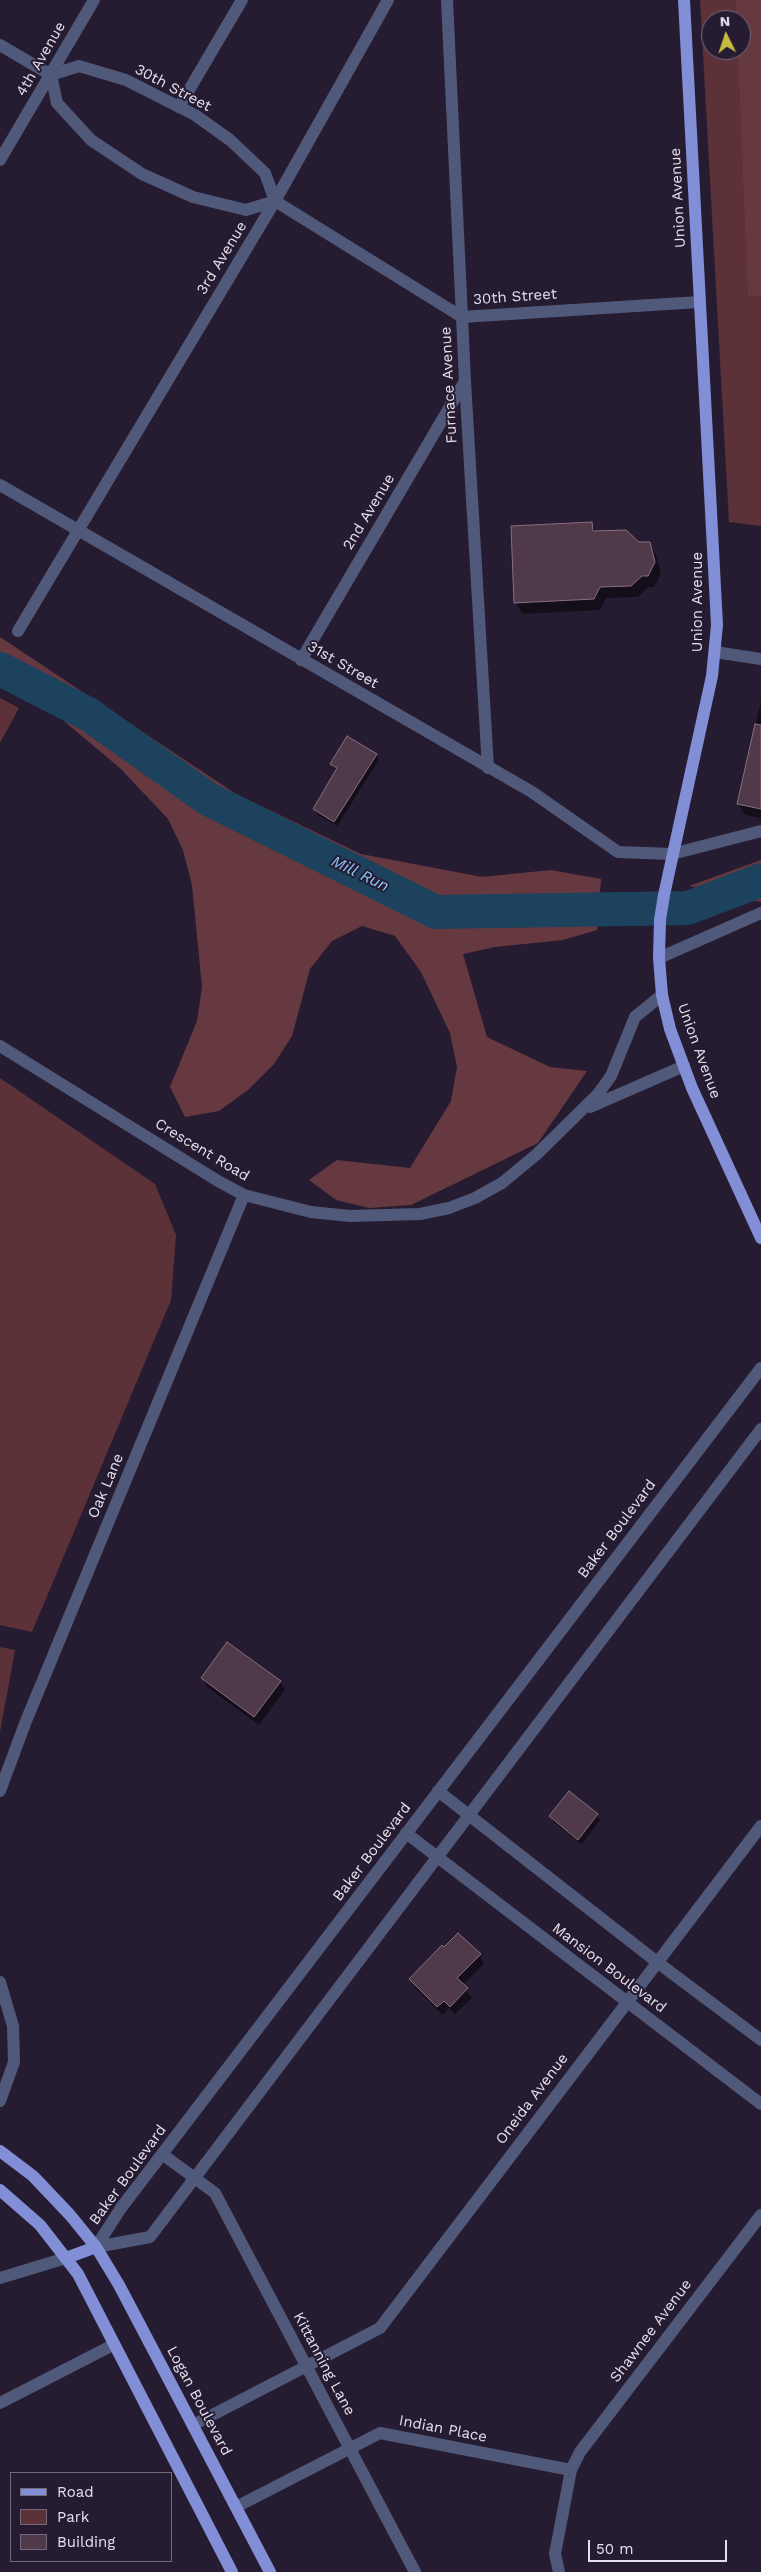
<!DOCTYPE html>
<html>
<head>
<meta charset="utf-8">
<style>
	body { margin:0 }
	#map { position:relative; width:761px; height:2572px; overflow:hidden; background:#261c31; font-family:"Work Sans",sans-serif }
	canvas { display:block }
	.legend { position:absolute; left:10px; top:2472px; width:162px; height:90px; box-sizing:border-box; background:#261c31; border:1px solid #726a7c; margin:0; padding:6px 9px; list-style:none; font-size:15px; color:#e5dfed }
	.legend li { display:flex; align-items:center; gap:10px; height:25px }
	.legend b { width:25px; border:1px solid #726a7c }
	.north { position:absolute; left:701px; top:10px; width:50px; height:50px; box-sizing:border-box; background:#261c31; border:1px solid #726a7c; border-radius:50%; rotate:356deg; font-size:14px; font-weight:700; line-height:20px; text-align:center; color:#e5dfed }
	.north::after { content:''; display:block; margin:auto; width:18px; height:22px; background:#c4bc3e; clip-path:polygon(50% 0,100% 100%,50% 72%,0 100%) }
	.scale { position:absolute; left:588px; top:2540px; width:139px; height:22px; box-sizing:border-box; border:2px solid #e5dfed; border-top:0; padding-left:6px; font-size:15px; line-height:18px; white-space:nowrap; color:#e5dfed; -webkit-text-stroke:4px #261c31; paint-order:stroke }
</style>
</head>
<body>
<div id="map">
<canvas width="761" height="2572"></canvas>
<ul class="legend">
<li><b style="height:6px;background:#828fd6"></b>Road</li>
<li><b style="height:14px;background:#5d3138"></b>Park</li>
<li><b style="height:14px;background:#503948"></b>Building</li>
</ul>
<div class="north">N</div>
<div class="scale">50 m</div>
</div>
<script>
const ctx = document.querySelector('canvas').getContext('2d');
ctx.lineJoin = 'round';
function paint(path, color) { ctx.fillStyle = color; ctx.fill(path, 'evenodd'); }
const toPath = rows => new Path2D(rows.map(r => 'M' + r).join(''));
function stroke(path, color, width, dash) { ctx.strokeStyle = color; ctx.lineWidth = width; ctx.lineCap = dash ? 'butt' : 'round'; ctx.setLineDash(dash || []); ctx.stroke(path); }
function label(font, color, halo, rows, align = 'center') {
  ctx.font = font + ' "Work Sans",sans-serif'; ctx.lineWidth = 4; ctx.setLineDash([]); ctx.textBaseline = 'middle'; ctx.strokeStyle = halo; ctx.fillStyle = color; for (const [text, x, y, turn = 0] of rows) {
    ctx.save(); ctx.translate(x, y); ctx.rotate((+turn || 0) * Math.PI / 180); ctx.textAlign = isNaN(turn) ? turn : align; if (halo) ctx.strokeText(text, 0, 0); ctx.fillText(text, 0, 0); ctx.restore();
  }
}
paint(toPath([
	[700,0,761,0,761,526,729,522],
	[711,20,741,20,741,50,711,50],
	[0,698,19,708,0,743],
	[0,1078,155,1184,176,1235,171,1300,32,1632,0,1625],
	[0,1647,15,1650,0,1732]
]), '#5d3138');
paint(toPath([
	[736,0,761,0,761,296,748,295,738,50,741,50,741,20,736,20],
	[0,637,236,794,361,854,482,877,551,870,601,879,597,930,563,940,495,947,463,954,487,1037,550,1067,587,1071,538,1143,411,1205,369,1208,336,1200,309,1180,337,1160,410,1168,451,1101,457,1067,450,1033,421,972,395,936,362,926,332,941,310,969,292,1036,274,1064,248,1090,219,1111,185,1117,170,1087,197,1021,202,987,192,885,183,850,168,819,121,769,46,706,0,682],
	[761,860,761,902,689,886]
]), '#663940');
paint(toPath([
	[592,524,597,533,638,543,649,543,656,555,661,574,654,587,648,587,638,597,606,598,600,610,522,614,516,603],
	[761,700,761,818,745,815,739,804],
	[376,755,379,760,337,826,318,815,314,809,337,771,331,764],
	[202,1678,280,1682,285,1690,259,1725,207,1687],
	[597,1815,600,1820,582,1844,553,1822,550,1816],
	[480,1955,484,1964,463,1985,472,1998,455,2014,449,2008,443,2015,415,1988,410,1980]
]), '#0007');
stroke(toPath([
	[0,669,88,714,208,799,436,912,688,908,761,880]
]), '#1c425e', 34);
const building = toPath([
	[592,522,593,531,626,530,639,542,650,542,655,562,648,576,642,576,631,586,600,587,594,599,514,603,511,526,592,522],
	[755,724,761,725,761,809,737,804,755,724],
	[347,736,377,754,334,822,313,809,337,768,330,764,347,736],
	[227,1642,281,1681,254,1717,201,1678,227,1642],
	[569,1791,598,1814,578,1840,549,1816,569,1791],
	[458,1933,481,1954,457,1978,468,1988,450,2007,444,2001,437,2007,409,1979,442,1945,444,1947,458,1933]
]);
paint(building, '#503948');
stroke(building, '#896f80', 1);
stroke(toPath([
	[447,0,465,381,488,768],
	[0,45,51,75,79,66,126,80,195,115,230,140,265,173,275,201,462,317,699,302],
	[51,75,57,103,91,140,142,174,193,197,246,210,275,201],
	[179,107,242,0],
	[0,160,94,0],
	[0,485,532,792,618,852,672,854,761,831],
	[18,631,275,201,388,0],
	[715,652,761,659],
	[301,660,465,381],
	[659,958,761,913],
	[0,1046,218,1181,244,1195,311,1212,350,1216,420,1214,449,1208,475,1198,502,1183,537,1154,598,1094,611,1076,635,1017,662,995],
	[590,1107,684,1066],
	[0,1791,26,1721,244,1195],
	[438,1791,657,1962,761,2040],
	[406,1833,761,2104],
	[0,1982,13,2026,14,2062,0,2101],
	[162,2154,215,2193,415,2572],
	[96,2247,121,2208,761,1368],
	[96,2247,150,2237,761,1429],
	[0,2278,66,2258],
	[0,2403,113,2345],
	[193,2425,380,2328,761,1826],
	[236,2507,380,2433,571,2470],
	[559,2572,555,2554,571,2470,580,2452,761,2215]
]), '#51597b', 12);
stroke(toPath([
	[684,0,717,625,712,676,664,895,660,920,659,958,662,995,670,1029,692,1088,761,1238],
	[0,2151,33,2176,70,2215,96,2247,119,2285,270,2572],
	[0,2190,40,2225,78,2274,232,2572],
	[66,2258,96,2247]
]), '#828fd6', 12);
label('15px', '#e5dfed', '#261c31', [
	["4th Avenue",41,59,-60],
	["30th Street",173,88,28],
	["Union Avenue",678,198,-93],
	["3rd Avenue",222,258,-59],
	["30th Street",515,297,-4],
	["Furnace Avenue",449,385,-93],
	["2nd Avenue",369,512,-59],
	["Union Avenue",698,602,-90],
	["31st Street",343,665,30],
	["Union Avenue",699,1051,70],
	["Crescent Road",202,1150,31],
	["Oak Lane",106,1486,-67],
	["Baker Boulevard",617,1529,-53],
	["Baker Boulevard",372,1852,-53],
	["Mansion Boulevard",609,1968,37],
	["Oneida Avenue",532,2099,-53],
	["Baker Boulevard",128,2175,-54],
	["Shawnee Avenue",651,2331,-53],
	["Kittanning Lane",324,2364,62],
	["Logan Boulevard",199,2401,62],
	["Indian Place",443,2429,11]
]);
label('italic 16px', '#8ac8fa', '#261c31', [
	["Mill Run",360,874,26]
]);
</script>
</body>
</html>
